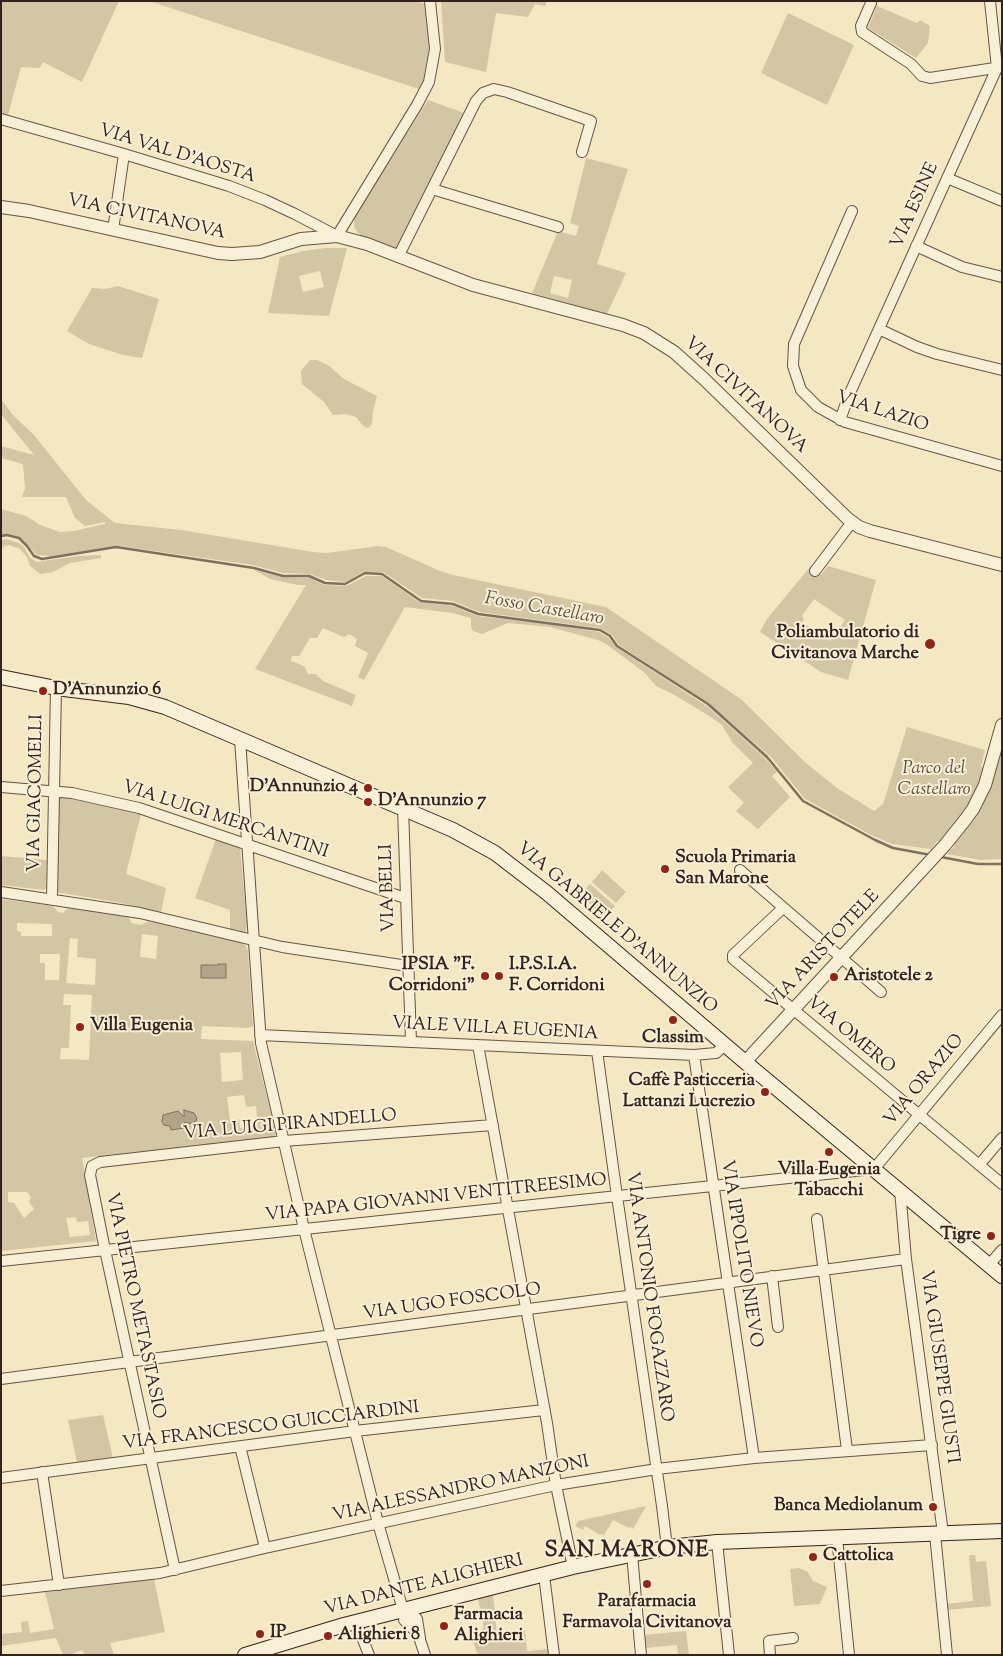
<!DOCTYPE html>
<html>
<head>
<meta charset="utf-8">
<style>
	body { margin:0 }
	#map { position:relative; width:1003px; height:1656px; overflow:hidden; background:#f5e7c1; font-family:"Sorts Mill Goudy",serif }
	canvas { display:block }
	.frame { position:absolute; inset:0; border:2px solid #34231d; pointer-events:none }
</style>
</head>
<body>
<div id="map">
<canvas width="1003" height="1656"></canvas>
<div class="frame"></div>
</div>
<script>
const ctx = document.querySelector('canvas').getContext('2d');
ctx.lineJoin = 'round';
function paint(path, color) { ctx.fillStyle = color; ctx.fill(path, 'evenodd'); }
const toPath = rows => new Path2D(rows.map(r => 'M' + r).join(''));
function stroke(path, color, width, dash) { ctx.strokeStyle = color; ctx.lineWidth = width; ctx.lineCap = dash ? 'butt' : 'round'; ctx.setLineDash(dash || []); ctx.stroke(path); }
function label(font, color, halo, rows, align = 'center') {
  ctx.font = font + ' "Sorts Mill Goudy",serif'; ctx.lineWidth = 4; ctx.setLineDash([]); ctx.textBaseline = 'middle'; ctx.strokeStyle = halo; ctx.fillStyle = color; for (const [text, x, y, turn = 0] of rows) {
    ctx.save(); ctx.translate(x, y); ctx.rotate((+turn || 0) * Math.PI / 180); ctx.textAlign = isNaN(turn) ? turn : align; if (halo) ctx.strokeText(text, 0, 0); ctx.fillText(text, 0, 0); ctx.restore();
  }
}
paint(toPath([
	[1,1,119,1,82,82,43,62,40,68,21,67,8,115,1,114],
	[149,1,416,1,425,4,429,48,424,78,419,89],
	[441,1,547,1,545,6,535,4,528,17,496,13,486,72,445,62],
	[877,6,917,23,920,20,930,26,928,43,916,58,868,28],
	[788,13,854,45,827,105,761,73],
	[428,100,464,113,402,242,396,248,389,248,365,238,358,233,354,227,354,218],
	[586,158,628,169,597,264,626,273,607,314,532,293,558,231,576,236,579,226,570,223],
	[554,276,572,280,568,298,550,293],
	[325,248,347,248,329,316,268,313,280,257,303,251],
	[320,271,324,287,303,292,299,276],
	[118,286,159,299,142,358,123,355,89,344,67,331,92,288,105,289],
	[310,360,317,360,328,365,344,379,377,396,373,411,372,424,368,428,363,426,356,417,346,414,333,415,324,402,302,384,301,371],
	[1,399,13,415,34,435,86,500,115,523,181,530,313,552,327,553,378,546,386,547,440,571,453,575,606,607,742,700,806,763,837,788,874,811,883,804,907,727,985,750,981,766,984,768,976,791,962,815,941,842,937,841,931,849,892,844,871,835,805,799,771,757,708,703,619,645,612,635,600,628,479,612,453,601,422,598,383,572,363,572,346,582,326,580,309,574,283,573,253,565,120,546,50,556,37,555,21,538,15,535,1,534,1,509,26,516,40,525,60,532,74,531,105,524,105,522,85,526,75,518,66,497,22,497,25,488,23,464,1,458,1,446,34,455,1,414],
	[6,539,19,543,25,548,30,558,37,562,78,556,101,555,101,558,70,563,53,572,40,574,30,566,27,557,20,549,9,545,3,547,1,552,1,540],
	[828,566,876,580,848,680,821,672,760,632,767,619,810,567,821,575],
	[814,599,845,620,830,641,802,622,804,619,802,616],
	[254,570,282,577,310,578,324,585,346,586,366,576,382,576,419,602,453,606,477,616,549,624,599,632,609,638,616,647,708,707,765,758,777,772,772,776,790,797,758,829,736,811,744,803,728,787,753,763,732,742,722,725,711,717,671,693,656,686,645,673,606,644,598,640,550,627,508,623,482,634,473,631,471,626,471,618,452,613,405,607,364,680,358,677,368,653,355,646,357,639,349,634,344,637,323,628,317,638,310,638,299,656,292,656,291,661,304,666,308,674,316,674,323,681,356,695,352,706,255,669,306,585,298,585,270,579],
	[1002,745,1002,859,981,860,947,854,955,846,953,845],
	[60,796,141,814,126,874,166,888,161,912,116,902,56,892,59,799],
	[216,839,240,848,247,921,246,932,230,929,230,910,195,898],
	[1,856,47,860,46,888,44,890,1,885],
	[602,870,626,892,616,903,592,882],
	[590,884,615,906,605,917,580,895],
	[1,899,53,906,58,912,63,913,68,908,129,917,131,923,142,925,148,921,242,943,246,946,248,951,253,1026,248,1028,202,1026,201,1039,253,1041,276,1134,275,1137,82,1158,96,1241,1,1251],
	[17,923,52,924,52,936,21,936,21,932,17,931],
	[142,934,158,936,156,959,140,957],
	[70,938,78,939,77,957,96,959,95,985,66,983],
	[40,954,60,954,59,980,45,980,45,963,40,963],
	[64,994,92,995,89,1060,60,1059,61,1048,69,1048,71,1005,63,1005],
	[241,1052,243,1080,222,1082,220,1053],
	[244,1095,246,1107,256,1106,258,1126,240,1128,239,1119,230,1120,227,1097],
	[8,1192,27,1192,31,1197,29,1202,34,1209,24,1218,14,1203,8,1202],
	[76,1217,77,1222,88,1221,90,1235,70,1237,66,1218],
	[103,1415,113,1458,77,1462,68,1420],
	[646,1506,633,1529,630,1527,629,1528,613,1520,604,1535,601,1534,600,1535,585,1526,583,1530,575,1526,578,1521],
	[969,1555,975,1555,976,1562,986,1561,991,1606,946,1610,945,1604,973,1601],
	[799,1568,808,1572,813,1581,827,1587,820,1604,794,1606,790,1569],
	[154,1579,165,1632,110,1643,114,1655,85,1655,82,1650,70,1655,63,1655,56,1638,1,1646,1,1634,22,1632,21,1622,28,1621,30,1633,54,1629,45,1592],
	[493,1595,497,1634,525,1630,527,1651,548,1649,548,1655,478,1655,473,1642,483,1639,482,1629,484,1628,478,1599],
	[686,1631,689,1655,678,1655,677,1645,644,1648,643,1635]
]), '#d4c6a5');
const water = toPath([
	[219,964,226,964,226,978,201,978,201,965,219,965,219,964],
	[184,1110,194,1113,197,1118,196,1121,190,1124,185,1122,184,1128,171,1130,170,1126,164,1125,162,1122,163,1115,178,1111,184,1117,184,1110]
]);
paint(water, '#b3a489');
stroke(water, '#80705e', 1);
stroke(toPath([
	[1,536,7,535,19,538,27,546,34,556,42,559,116,547,254,568,283,576,309,576,325,583,345,584,365,573,382,574,421,601,453,604,478,614,600,630,610,636,617,646,708,704,767,757,803,801,875,840,893,848,931,855],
	[941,857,978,864,1002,864]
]), '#80705e', 2.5);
const minor = toPath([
	[871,3,861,26,862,32,911,64,922,76,930,78,1001,67],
	[1,119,124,154,229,186,265,200,295,214,337,236,417,105,429,82,435,49,430,1],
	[947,178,1002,201],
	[432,189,558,227],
	[852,211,794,344,793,366,801,390,818,407,845,422,1002,466],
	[113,230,124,154],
	[916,246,962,267,1002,277],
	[398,257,476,101,483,93,494,89,507,92,591,121,582,152],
	[879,329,917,347,937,354,1002,370],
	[840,420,849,395,997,68,990,1],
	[815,571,852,522],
	[240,739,261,1043,304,1229,378,1523,403,1610,408,1623],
	[1,787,72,793,139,808,405,898],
	[403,808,411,1042],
	[740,870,881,992],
	[1,892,140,913,282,947,408,966],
	[52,899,56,688],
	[783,908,733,955,733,959,1002,1184],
	[260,1035,694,1055,716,1053,725,1045],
	[478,1045,547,1423,556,1485,573,1567],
	[597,1051,617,1196,662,1506,667,1547],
	[694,1055,754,1458],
	[979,1165,1002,1138],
	[900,1190,906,1259,943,1533],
	[817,1219,847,1450],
	[1,1261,874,1169,1002,1015],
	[989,1265,1002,1250],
	[772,1276,778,1327],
	[1,1379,906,1259],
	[240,1446,265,1548],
	[42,1472,59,1585],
	[1,1478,355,1431,544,1410],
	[935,1534,947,1655],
	[837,1537,849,1655],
	[717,1542,729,1655],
	[632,1554,641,1655],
	[175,1570,105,1250,90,1175,92,1166,100,1162,284,1141,493,1125],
	[544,1575,554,1655],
	[1,1591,160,1573,265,1548,556,1485,657,1469,754,1458,932,1445],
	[403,1610,412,1613,417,1619,420,1638],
	[404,1620,414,1630,420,1640,425,1655],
	[356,1622,369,1655],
	[770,1655,769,1641,793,1638]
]);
const tertiary = toPath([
	[1,207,29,211,218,253,232,254,260,252,301,239,337,236,367,244,473,285,623,325,644,333,674,352,703,378,847,518,859,527,870,531,1002,565],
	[745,1062,945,845,965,820,973,809,985,785,1002,725]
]);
const secondary = toPath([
	[1,677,56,688,129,697,165,707,453,830,495,853,547,893,745,1062,1002,1276],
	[245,1655,344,1625,573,1567,669,1547,717,1542,1002,1531]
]);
stroke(minor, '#645446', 12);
stroke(tertiary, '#645446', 14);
stroke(secondary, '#34231d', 16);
stroke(minor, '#f8efd7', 10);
stroke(tertiary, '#f8efd7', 12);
stroke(secondary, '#f8efd7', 14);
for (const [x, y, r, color] of [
	[930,644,6,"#8f2418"],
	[43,691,5,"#8f2418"],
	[368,788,5,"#8f2418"],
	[368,802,5,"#8f2418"],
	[665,869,5,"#8f2418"],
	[485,976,5,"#8f2418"],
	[499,976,5,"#8f2418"],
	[834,977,5,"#8f2418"],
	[673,1020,5,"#8f2418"],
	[80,1027,5,"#8f2418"],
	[765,1092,5,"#8f2418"],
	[829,1152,5,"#8f2418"],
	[991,1236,5,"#8f2418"],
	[933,1507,5,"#8f2418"],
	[813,1557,5,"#8f2418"],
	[647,1584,5,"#8f2418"],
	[444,1626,5,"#8f2418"],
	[260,1634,5,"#8f2418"],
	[328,1636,5,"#8f2418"]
]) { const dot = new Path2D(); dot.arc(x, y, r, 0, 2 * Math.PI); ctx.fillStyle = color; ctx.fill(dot); stroke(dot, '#f8efd7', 2); }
label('18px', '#34231d', '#f8efd7', [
	["VIA VAL D'AOSTA",177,155,17],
	["VIA ESINE",916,206,-66],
	["VIA CIVITANOVA",146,218,12],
	["VIA CIVITANOVA",745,396,43],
	["VIA LAZIO",882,413,18],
	["VIA GIACOMELLI",37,793,-89],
	["VIA LUIGI MERCANTINI",225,821,18],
	["VIA BELLI",389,888,-92],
	["VIA GABRIELE D'ANNUNZIO",616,929,40],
	["VIA ARISTOTELE",824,951,-47],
	["VIALE VILLA EUGENIA",495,1030,3],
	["VIA OMERO",850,1036,40],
	["VIA ORAZIO",925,1081,-50],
	["VIA LUIGI PIRANDELLO",290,1126,-5],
	["VIA PAPA GIOVANNI VENTITREESIMO",436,1199,-6],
	["VIA IPPOLITO NIEVO",740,1254,81],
	["VIA ANTONIO FOGAZZARO",648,1297,82],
	["VIA UGO FOSCOLO",452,1303,-8],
	["VIA PIETRO METASTASIO",134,1306,78],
	["VIA GIUSEPPE GIUSTI",938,1367,82],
	["VIA FRANCESCO GUICCIARDINI",271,1427,-7],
	["VIA ALESSANDRO MANZONI",461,1490,-12],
	["VIA DANTE ALIGHIERI",424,1586,-14]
]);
label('bold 18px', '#34231d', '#f8efd7', [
	["Poliambulatorio di",919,634,"right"],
	["Civitanova Marche",919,655,"right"],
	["D'Annunzio 6",53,691],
	["D'Annunzio 4",358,788,"right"],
	["D'Annunzio 7",378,802],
	["Scuola Primaria",675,859],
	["San Marone",675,880],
	["IPSIA \"F.",475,966,"right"],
	["Corridoni\"",475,987,"right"],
	["I.P.S.I.A.",509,966],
	["F. Corridoni",509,987],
	["Aristotele 2",844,977],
	["Villa Eugenia",90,1027],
	["Classim",673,1039,"center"],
	["Caffè Pasticceria",755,1082,"right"],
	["Lattanzi Lucrezio",755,1103,"right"],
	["Villa Eugenia",829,1171,"center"],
	["Tabacchi",829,1192,"center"],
	["Tigre",981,1236,"right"],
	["Banca Mediolanum",923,1507,"right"],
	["Cattolica",823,1557],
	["Parafarmacia",647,1603,"center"],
	["Farmavola Civitanova",647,1624,"center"],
	["Farmacia",454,1616],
	["Alighieri",454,1637],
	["IP",270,1634],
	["Alighieri 8",338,1636]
], 'left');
label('italic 18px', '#5c4c3f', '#f8efd7', [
	["Parco del",934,770],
	["Castellaro",934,791]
]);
label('italic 19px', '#605043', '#f8efd7', [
	["Fosso Castellaro",544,610,10]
]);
ctx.letterSpacing = '1px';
label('bold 22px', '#34231d', '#f8efd7', [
	["SAN MARONE",627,1552]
]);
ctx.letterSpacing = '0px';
</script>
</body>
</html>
